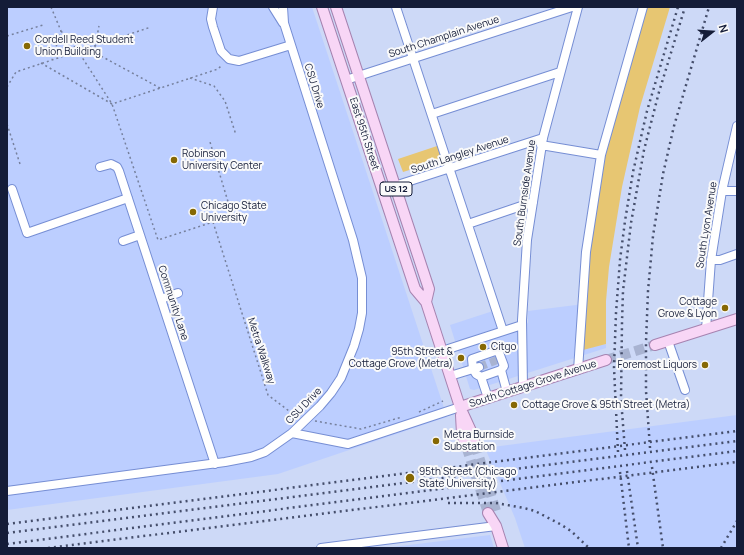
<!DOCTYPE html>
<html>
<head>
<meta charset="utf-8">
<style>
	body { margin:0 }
	#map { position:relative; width:744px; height:555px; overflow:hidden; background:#cdd9f7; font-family:Manrope,sans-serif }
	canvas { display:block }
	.frame { position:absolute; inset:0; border:8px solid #141c38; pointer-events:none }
	.north { position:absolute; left:692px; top:12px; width:40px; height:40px; -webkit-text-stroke:3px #fafafa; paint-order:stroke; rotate:73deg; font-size:11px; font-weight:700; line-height:16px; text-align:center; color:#141c38 }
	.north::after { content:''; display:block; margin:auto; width:14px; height:18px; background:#141c38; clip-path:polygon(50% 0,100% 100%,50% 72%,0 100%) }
</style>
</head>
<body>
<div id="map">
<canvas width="744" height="555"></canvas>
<div class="frame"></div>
<div class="north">N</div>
</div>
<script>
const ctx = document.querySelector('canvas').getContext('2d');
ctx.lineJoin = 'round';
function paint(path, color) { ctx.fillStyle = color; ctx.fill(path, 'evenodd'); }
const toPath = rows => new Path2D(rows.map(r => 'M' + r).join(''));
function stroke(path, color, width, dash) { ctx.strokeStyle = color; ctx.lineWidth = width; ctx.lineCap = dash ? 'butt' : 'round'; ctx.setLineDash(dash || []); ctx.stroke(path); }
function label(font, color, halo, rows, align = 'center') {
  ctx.font = font + ' Manrope,sans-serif'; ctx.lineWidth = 4; ctx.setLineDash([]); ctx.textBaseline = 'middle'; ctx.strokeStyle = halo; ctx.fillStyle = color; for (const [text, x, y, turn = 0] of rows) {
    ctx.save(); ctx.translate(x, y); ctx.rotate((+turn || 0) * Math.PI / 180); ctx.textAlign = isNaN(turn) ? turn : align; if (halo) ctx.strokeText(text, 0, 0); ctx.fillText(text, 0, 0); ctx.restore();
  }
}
paint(toPath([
	[7,7,312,7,447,417,278,474,7,510],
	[584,304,583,349,606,344,606,348,474,390,470,389,450,325,496,310,504,331,528,323,528,311],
	[737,415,737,548,525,548,515,518,485,448],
	[490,535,494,548,385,548]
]), '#bcceff');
paint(toPath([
	[644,7,670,7,640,107,622,187,609,267,606,301,606,344,583,350,586,270,603,162],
	[440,145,445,159,403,172,398,159]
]), '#e7c672');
stroke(toPath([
	[479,367,497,360]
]), '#a8b3d1', 8, [8, 4]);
stroke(toPath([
	[606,360,655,345],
	[475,444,496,511],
	[466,446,488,513]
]), '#a8b3d1', 10, [10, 5]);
const minor = toPath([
	[213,7,211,19,213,27,221,51,229,59,239,61,291,45],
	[273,7,283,23],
	[396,7,503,331],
	[346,80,572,7],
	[432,114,560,72],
	[541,145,601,155],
	[100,167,111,164,117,167,119,171,215,464],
	[12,189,27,233,128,198],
	[382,190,543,138],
	[722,191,737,191],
	[468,224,533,202],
	[123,241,140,235],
	[711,260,720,260,737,254],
	[161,299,178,293],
	[706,329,711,260,722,191,737,126],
	[668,341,685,390],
	[442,351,522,325],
	[479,367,473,369,476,374,481,377,501,370],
	[578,370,586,252,601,155,643,7],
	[450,376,473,369,472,359,498,350,504,366,501,370,507,392],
	[481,377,488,398],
	[523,387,522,320,527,240,533,202,543,138,578,7],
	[292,433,348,444,460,407],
	[7,491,225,462,251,457,265,452,292,433,320,406,331,393,341,378,354,346,359,329,362,313,362,278,353,240,284,23,283,7],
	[321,548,496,526]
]);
const major = toPath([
	[322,7,415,289,426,302,460,407,471,431,475,444],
	[336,7,429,289,426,302],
	[655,345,737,319],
	[460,407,606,360],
	[461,415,462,434,466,446],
	[488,513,496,526,503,548]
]);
stroke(minor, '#768ed4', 10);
stroke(major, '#a683b0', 12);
stroke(toPath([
	[51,7,61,31,52,60],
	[61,31,78,51,112,104,158,240,213,222,232,215,210,142],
	[7,36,43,25],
	[88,49,160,88],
	[94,52,99,26],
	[41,63,112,104,218,69,221,66],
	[190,78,214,86,225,101,236,135],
	[7,87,16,72,151,27],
	[7,124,20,164],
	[213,222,268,395,289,411,300,416],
	[419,412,443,401],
	[315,421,361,429,402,417],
	[423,476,445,473]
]), '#76809d', 1.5, [2, 3]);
stroke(minor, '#fff', 8);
stroke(major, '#f8d6f6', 10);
stroke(toPath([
	[650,448,646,391,646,342,648,291,653,236,663,174,674,126,709,7],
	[625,450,621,399,622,322,623,291,631,223,644,150,659,92,685,7],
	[618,452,614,368,616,313,620,260,625,221,633,172,647,111,678,7],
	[652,467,663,548],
	[627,471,638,548],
	[620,472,629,548],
	[448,503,496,503,524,508,535,511,560,524,571,531,589,548],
	[7,524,737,431],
	[7,533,737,441],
	[7,544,737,451],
	[48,548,737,462],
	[721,548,737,521]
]), '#454e6b', 2.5, [2, 4]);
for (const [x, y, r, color] of [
	[27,46,4,"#866803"],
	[174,160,4,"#866803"],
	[193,212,4,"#866803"],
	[725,308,4,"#866803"],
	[483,347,4,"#866803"],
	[461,358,4,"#866803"],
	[705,365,4,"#866803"],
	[514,405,4,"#866803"],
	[436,441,4,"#866803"],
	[410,478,5,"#866803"]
]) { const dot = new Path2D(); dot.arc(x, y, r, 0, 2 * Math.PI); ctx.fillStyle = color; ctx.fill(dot); stroke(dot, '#fafafa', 1.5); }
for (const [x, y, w] of [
	[396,189,32]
]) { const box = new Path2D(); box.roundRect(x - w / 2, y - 7, w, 14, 3); ctx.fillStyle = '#fafafa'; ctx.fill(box); stroke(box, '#141c38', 1); }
label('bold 9px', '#141c38', null, [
	["US 12",396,189]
]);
label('10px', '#141c38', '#fafafa', [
	["South Champlain Avenue",444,37,-18],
	["CSU Drive",314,86,73],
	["East 95th Street",364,134,72],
	["South Langley Avenue",460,155,-18],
	["South Burnside Avenue",525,193,-82],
	["South Lyon Avenue",707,225,-81],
	["Community Lane",173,303,72],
	["Metra Walkway",261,351,72],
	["South Cottage Grove Avenue",533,384,-18],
	["CSU Drive",304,406,-46]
]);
label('10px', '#141c38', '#fafafa', [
	["Cordell Reed Student",35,40],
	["Union Building",35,52],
	["Robinson",182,154],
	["University Center",182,166],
	["Chicago State",201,206],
	["University",201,218],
	["Cottage",717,302,"right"],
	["Grove & Lyon",717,314,"right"],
	["Citgo",491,347],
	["95th Street &",453,352,"right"],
	["Cottage Grove (Metra)",453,364,"right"],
	["Foremost Liquors",697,365,"right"],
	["Cottage Grove & 95th Street (Metra)",522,405],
	["Metra Burnside",444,435],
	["Substation",444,447],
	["95th Street (Chicago",419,472],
	["State University)",419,484]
], 'left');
</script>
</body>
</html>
